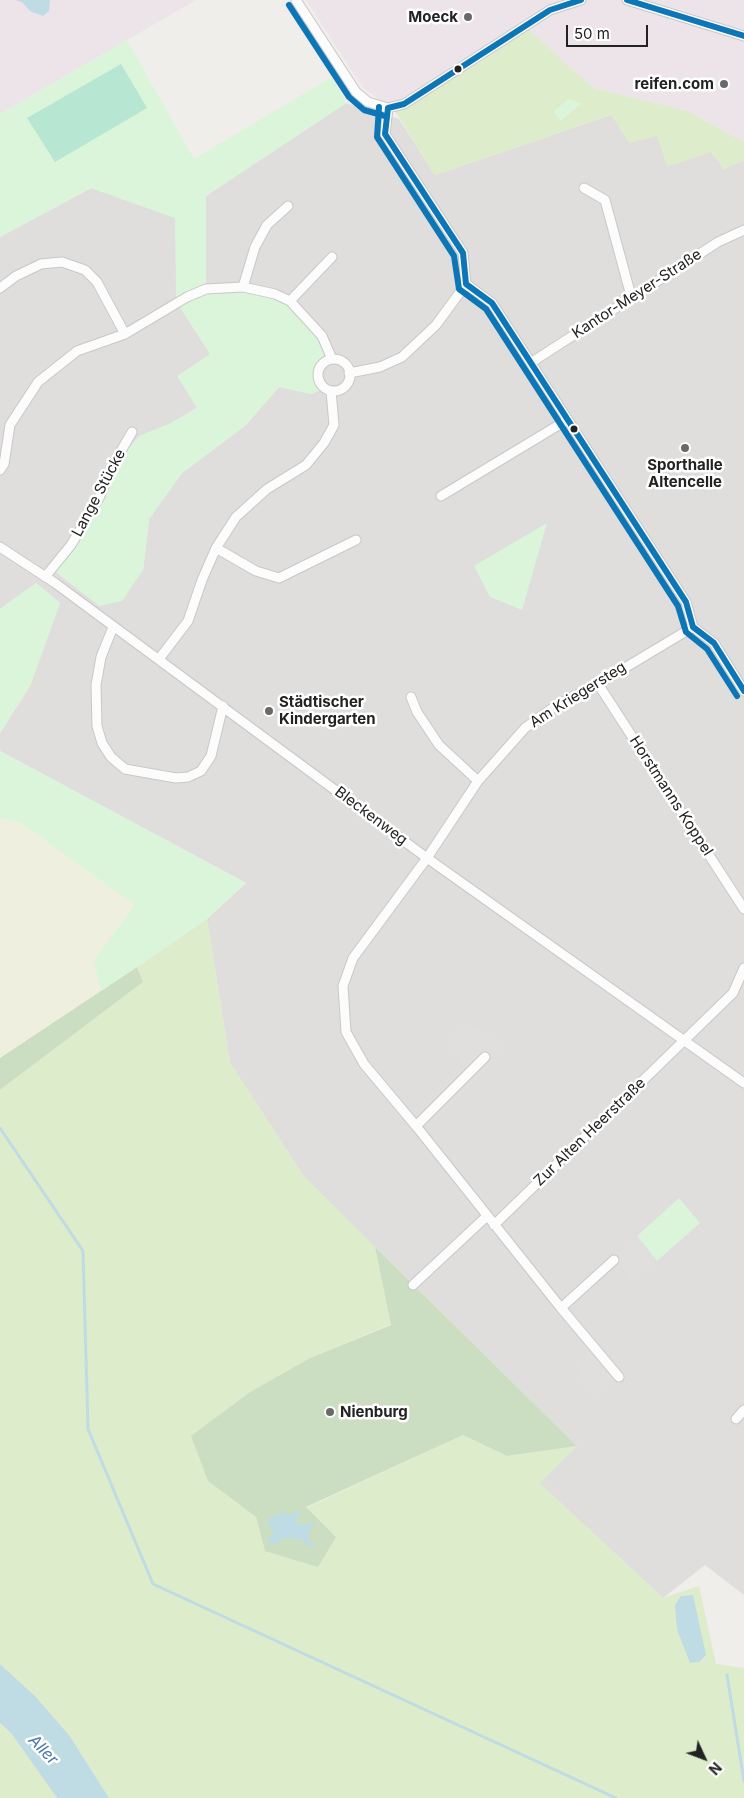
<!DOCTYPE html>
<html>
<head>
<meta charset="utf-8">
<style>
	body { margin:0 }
	#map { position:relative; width:744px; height:1798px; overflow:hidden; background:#f0eeeb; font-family:Inter,sans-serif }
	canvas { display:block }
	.north { position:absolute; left:679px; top:1733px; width:50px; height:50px; -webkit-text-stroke:4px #fff; paint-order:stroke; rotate:133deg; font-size:14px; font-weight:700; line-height:20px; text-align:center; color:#222 }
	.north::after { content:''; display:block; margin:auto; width:18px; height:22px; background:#222; clip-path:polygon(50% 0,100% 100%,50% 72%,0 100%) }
	.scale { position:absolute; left:566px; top:25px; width:82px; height:22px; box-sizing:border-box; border:2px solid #222; border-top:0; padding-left:6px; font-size:15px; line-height:18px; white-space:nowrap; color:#222; -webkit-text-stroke:4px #fff; paint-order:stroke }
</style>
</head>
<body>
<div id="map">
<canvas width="744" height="1798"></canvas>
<div class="north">N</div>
<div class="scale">50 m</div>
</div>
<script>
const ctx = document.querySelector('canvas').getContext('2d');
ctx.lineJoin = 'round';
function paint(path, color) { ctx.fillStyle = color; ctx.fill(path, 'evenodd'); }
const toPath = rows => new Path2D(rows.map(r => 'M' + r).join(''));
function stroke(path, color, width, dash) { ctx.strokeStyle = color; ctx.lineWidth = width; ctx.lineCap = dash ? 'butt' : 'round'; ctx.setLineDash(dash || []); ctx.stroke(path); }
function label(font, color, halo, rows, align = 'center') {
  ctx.font = font + ' Inter,sans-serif'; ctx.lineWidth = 5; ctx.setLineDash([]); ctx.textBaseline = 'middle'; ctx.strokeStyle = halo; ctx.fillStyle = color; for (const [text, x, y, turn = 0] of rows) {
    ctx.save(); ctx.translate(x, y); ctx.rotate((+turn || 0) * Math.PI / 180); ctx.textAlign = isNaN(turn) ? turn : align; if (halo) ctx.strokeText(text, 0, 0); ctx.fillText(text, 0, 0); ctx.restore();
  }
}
paint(toPath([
	[346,103,399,119,435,175,611,115,657,135,711,152,724,169,744,160,744,1595,705,1565,663,1598,539,1483,577,1446,305,1178,230,1063,207,919,246,883,0,751,0,733,30,686,60,603,36,583,0,609,0,237,91,188,176,218,176,296,178,304,210,354,197,408,171,423,56,572,100,606,143,570,149,519,182,473,246,425,279,387,312,394,315,372,324,355,206,290,206,196]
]), '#dfdedc');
paint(toPath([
	[0,0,196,0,0,114],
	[306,0,744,0,744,142,687,111,593,88,527,28,395,111,363,88]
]), '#ede4e9');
paint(toPath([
	[0,818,21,823,135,905,94,960,101,991,0,1058]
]), '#efefdf');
paint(toPath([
	[527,28,593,88,687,111,744,142,744,160,724,169,711,152,667,167,657,136,629,143,611,115,435,175,395,111],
	[207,919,230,1063,305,1178,375,1247,391,1324,310,1358,250,1392,192,1436,208,1481,256,1517,265,1551,336,1537,306,1508,463,1435,507,1456,577,1446,540,1483,663,1598,699,1586,716,1664,744,1668,744,1798,109,1798,69,1735,35,1696,0,1664,0,1090,143,982,137,967],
	[0,1723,11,1733,57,1798,0,1798]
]), '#ddeccb');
paint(toPath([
	[137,967,143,982,0,1090,0,1058],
	[375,1247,577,1446,507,1456,463,1435,306,1507,336,1537,318,1567,265,1551,256,1517,208,1481,191,1436,250,1392,310,1358,391,1325]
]), '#cbdec1');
paint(toPath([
	[127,40,194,159,332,77,346,103,206,196,206,290,243,287,289,302,320,337,324,355,315,372,315,382,321,390,312,394,279,387,246,425,182,473,149,519,143,570,122,601,99,606,56,572,74,547,115,464,139,436,171,423,197,408,177,376,210,354,178,304,176,296,175,218,91,188,0,237,0,114],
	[568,99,582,103,561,121,553,112],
	[547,523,522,610,490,597,474,566],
	[36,583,60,603,30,686,0,733,0,609],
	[0,751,246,883,207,919,101,991,94,960,135,905,21,823,0,818],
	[679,1198,700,1223,657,1261,637,1236]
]), '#daf5da');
paint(toPath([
	[121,64,147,108,55,162,27,118]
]), '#b7e6d2');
paint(toPath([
	[468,1023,502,1046,472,1076,445,1044],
	[637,1236,657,1261,632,1282,614,1260],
	[590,1352,613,1382,597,1396,576,1371]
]), '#e0dfde');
paint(toPath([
	[15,0,50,0,49,11,43,16,30,11,22,2],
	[283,1511,289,1515,298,1511,302,1512,296,1518,297,1523,303,1525,311,1522,314,1524,308,1535,310,1543,316,1546,313,1549,309,1547,303,1540,292,1538,282,1539,275,1544,269,1543,267,1537,274,1535,267,1520],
	[693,1595,706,1655,699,1662,690,1663,677,1629,675,1605,681,1596],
	[0,1664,35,1696,69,1735,109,1798,57,1798,11,1733,0,1723]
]), '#bfdbe3');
stroke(toPath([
	[0,1128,83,1251,88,1429,153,1584,616,1798],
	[727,1675,744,1781]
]), '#bfdbe3', 3);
const street = toPath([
	[296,0,356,92,368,102,388,108,404,104,550,10,581,0],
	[627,0,744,36],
	[388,108,385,134,463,253,466,284,492,303,686,602,693,627,714,643,744,691],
	[584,188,605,200,631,296],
	[243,287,275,294,290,301],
	[0,288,16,276,41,264,62,262,85,270,97,282,125,334],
	[332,359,322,336,290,301,332,257],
	'318 375a16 16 0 1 1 32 0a16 16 0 1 1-32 0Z',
	[532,362,718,242,744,230],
	[349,373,380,367,402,357,436,325,466,284],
	[0,470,4,464,10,425,38,382,77,351,125,334,187,297,206,289,243,287,255,247,267,225,288,206],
	[441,496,567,420],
	[0,547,55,583,427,858,744,1083],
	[216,548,256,571,279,578,356,540],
	[45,577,71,545,99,498,114,463,132,432],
	[113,627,101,657,96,685,97,726,102,743,111,757,125,769,176,778,188,777,201,771,211,756,223,706],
	[159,659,188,621,202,580,216,548,236,517,267,489,306,465,324,443,334,425,331,391],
	[598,684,744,909],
	[411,697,417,712,439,745,478,781],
	[485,1057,416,1126,561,1308,614,1260],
	[416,1126,364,1064,346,1032,343,986,353,958,427,858,478,781,525,728,557,705,598,684,693,627],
	[494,1225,733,993,744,968],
	[413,1285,487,1216],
	[561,1308,619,1377],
	[736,1419,744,1410]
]);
stroke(street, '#c9c8c7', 11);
stroke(street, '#fdfcfc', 9);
stroke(toPath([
	[627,0,744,36],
	[388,108,385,134,463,253,466,284,492,303,686,602,693,627,714,643,744,691],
	[388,108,404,104,550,10,581,0]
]), '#0d76b6', 6);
stroke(toPath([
	[289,5,349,97,364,110,385,116],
	[379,107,377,137,454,256,459,289,486,309,678,606,686,632,707,649,737,696]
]), '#0d76b6', 6);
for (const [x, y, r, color] of [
	[468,17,5,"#6a6968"],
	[458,69,4.5,"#222"],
	[724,84,5,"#6a6968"],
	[574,429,4.5,"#222"],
	[685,448,5,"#6a6968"],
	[269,711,5,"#6a6968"],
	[330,1412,5,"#6a6968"]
]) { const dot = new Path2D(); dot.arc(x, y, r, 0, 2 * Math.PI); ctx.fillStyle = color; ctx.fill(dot); stroke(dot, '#fff', 2); }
label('bold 15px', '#222', '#fff', [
	["Moeck",458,17],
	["reifen.com",714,84],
	["Sporthalle",685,465,"center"],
	["Altencelle",685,482,"center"],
	["Städtischer",279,702,"left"],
	["Kindergarten",279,719,"left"],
	["Nienburg",340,1412,"left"]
], 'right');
label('15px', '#222', '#fff', [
	["Kantor-Meyer-Straße",637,294,-33],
	["Lange Stücke",99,493,-62],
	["Am Kriegersteg",578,695,-32],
	["Horstmanns Koppel",671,796,57],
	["Bleckenweg",371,816,37],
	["Zur Alten Heerstraße",590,1132,-44]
]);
label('italic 16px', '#4a7aab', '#fff', [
	["Aller",43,1750,46]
]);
</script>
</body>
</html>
